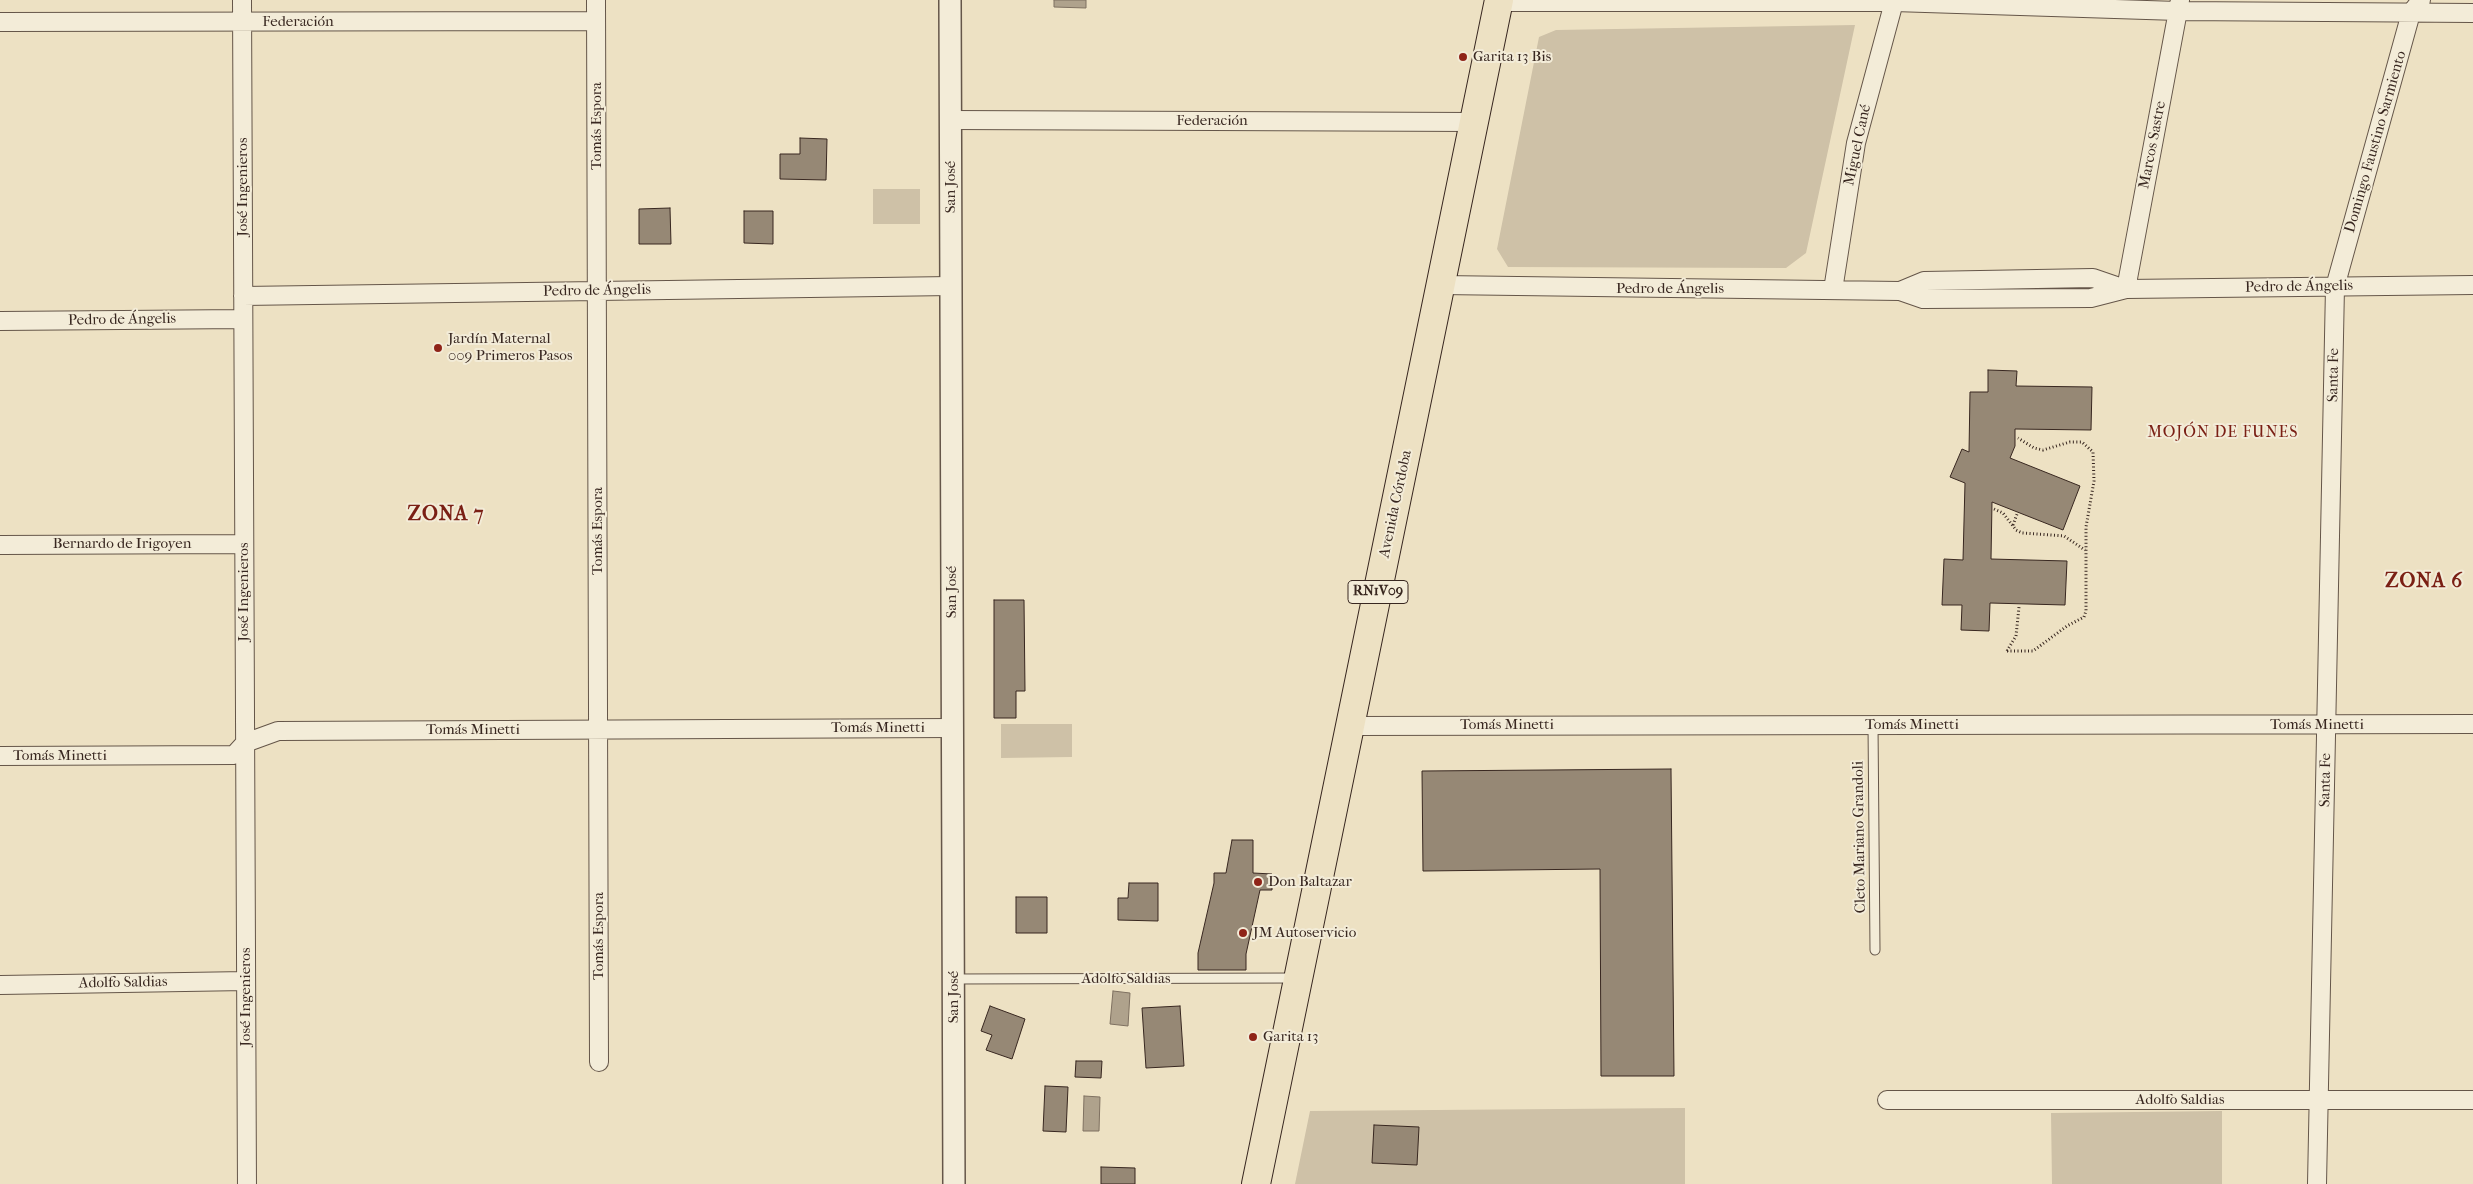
<!DOCTYPE html>
<html>
<head>
<meta charset="utf-8">
<style>
	body { margin:0 }
	canvas { display:block; background:#ede1c3 }
</style>
</head>
<body>
<canvas width="2473" height="1184"></canvas>
<script>
const ctx = document.querySelector('canvas').getContext('2d');
ctx.lineJoin = 'round';
function paint(path, color) { ctx.fillStyle = color; ctx.fill(path, 'evenodd'); }
const toPath = rows => new Path2D(rows.map(r => 'M' + r).join(''));
function stroke(path, color, width, dash) { ctx.strokeStyle = color; ctx.lineWidth = width; ctx.lineCap = dash ? 'butt' : 'round'; ctx.setLineDash(dash || []); ctx.stroke(path); }
function label(font, color, halo, rows, align = 'center') {
  ctx.font = font + ' "IM FELL French Canon",serif'; ctx.lineWidth = 4; ctx.setLineDash([]); ctx.textBaseline = 'middle'; ctx.strokeStyle = halo; ctx.fillStyle = color; for (const [text, x, y, turn = 0] of rows) {
    ctx.save(); ctx.translate(x, y); ctx.rotate((+turn || 0) * Math.PI / 180); ctx.textAlign = isNaN(turn) ? turn : align; if (halo) ctx.strokeText(text, 0, 0); ctx.fillText(text, 0, 0); ctx.restore();
  }
}
paint(toPath([
	[1855,25,1806,253,1786,268,1508,267,1497,249,1539,37,1556,30],
	[873,189,920,189,920,224,873,224],
	[1001,724,1072,724,1072,757,1001,758],
	[1685,1108,1685,1184,1295,1184,1310,1111],
	[2222,1111,2222,1184,2052,1184,2051,1113]
]), '#cec1a7');
const water = toPath([
	[1054,0,1086,0,1086,8,1054,7,1054,0],
	[1113,991,1130,993,1128,1026,1110,1024,1113,991],
	[1084,1096,1100,1097,1099,1131,1083,1131,1084,1096]
]);
paint(water, '#afa28c');
stroke(water, '#7f7161', 1);
const building = toPath([
	[800,138,827,139,826,180,780,179,780,154,800,154,800,138],
	[670,208,671,244,639,244,639,209,670,208],
	[744,211,773,211,773,244,744,243,744,211],
	[1988,370,2017,371,2016,386,2092,387,2091,430,2015,429,2015,446,2010,458,2080,486,2063,530,1992,502,1991,559,2067,561,2065,605,1990,603,1989,631,1961,630,1962,605,1942,605,1944,559,1963,560,1965,483,1950,477,1962,449,1969,452,1970,392,1988,392,1988,370],
	[994,600,1024,600,1025,691,1016,691,1016,718,994,718,994,600],
	[1671,769,1674,1076,1601,1076,1600,869,1423,871,1422,771,1671,769],
	[1232,840,1253,840,1253,873,1272,874,1272,890,1260,890,1246,954,1246,970,1198,970,1198,953,1214,883,1214,873,1226,873,1232,840],
	[1129,883,1158,883,1158,921,1118,920,1118,898,1128,898,1129,883],
	[1016,897,1047,897,1047,933,1016,933,1016,897],
	[990,1006,1025,1019,1012,1059,986,1050,992,1035,981,1031,990,1006],
	[1180,1006,1184,1066,1146,1068,1142,1008,1180,1006],
	[1076,1061,1102,1061,1101,1078,1075,1077,1076,1061],
	[1045,1086,1068,1087,1066,1132,1043,1131,1045,1086],
	[1374,1125,1419,1127,1417,1165,1372,1163,1374,1125],
	[1101,1167,1135,1168,1135,1184,1101,1184,1101,1167]
]);
paint(building, '#968875');
stroke(building, '#382720', 1);
const service = toPath([
	[1873,725,1875,950],
	[954,979,1296,978]
]);
const minor = toPath([
	[242,0,247,1184],
	[596,0,599,1062],
	[1499,2,1894,2,2178,11,2473,13],
	[0,22,596,21],
	[951,120,1474,122],
	[1441,285,1900,291,1923,299,2091,298,2126,289,2473,285],
	[2126,289,2180,0],
	[1833,290,1856,143,1894,2],
	[1900,291,1924,281,2093,278,2125,289],
	[243,296,951,286],
	[0,321,243,319],
	[0,545,244,544],
	[1350,726,2473,724],
	[0,756,234,755,245,743,278,731,953,728],
	[0,985,246,981],
	[1887,1100,2473,1100],
	[2317,1184,2335,287,2411,13,2421,0]
]);
const tertiary = toPath([
	[950,0,954,1184]
]);
const primary = toPath([
	[1256,1184,1499,0]
]);
stroke(service, '#655649', 11);
stroke(minor, '#655649', 20);
stroke(tertiary, '#655649', 24);
stroke(primary, '#382720', 30);
stroke(toPath([
	[1994,509,2003,513,2016,530,2022,533,2064,536,2085,550],
	[2013,525,2017,514],
	[2007,651,2033,651,2067,626,2084,617,2086,611,2086,527,2094,481,2093,452,2082,442,2070,442,2043,450,2034,448,2018,438],
	[2007,651,2016,636,2019,607]
]), '#382720', 3, [1, 2.5]);
stroke(service, '#f3ecd8', 9);
stroke(minor, '#f3ecd8', 18);
stroke(tertiary, '#f3ecd8', 21);
stroke(primary, '#ede1c3', 28);
for (const [x, y, r, color] of [
	[1463,57,5,"#8f2418"],
	[438,348,5,"#8f2418"],
	[1258,882,5,"#8f2418"],
	[1243,933,5,"#8f2418"],
	[1253,1037,5,"#8f2418"]
]) { const dot = new Path2D(); dot.arc(x, y, r, 0, 2 * Math.PI); ctx.fillStyle = color; ctx.fill(dot); stroke(dot, '#f3ecd8', 2); }
for (const [x, y, w] of [
	[1378,592,60]
]) { const box = new Path2D(); box.roundRect(x - w / 2, y - 11.5, w, 23, 4); ctx.fillStyle = '#f3ecd8'; ctx.fill(box); stroke(box, '#382720', 1); }
label('bold 14px', '#382720', null, [
	["RN1V09",1378,592]
]);
label('15px', '#382720', '#f3ecd8', [
	["Federación",298,22],
	["Federación",1212,121],
	["Tomás Espora",597,126,-90],
	["Domingo Faustino Sarmiento",2376,142,-74],
	["Miguel Cané",1858,145,-78],
	["Marcos Sastre",2153,145,-79],
	["José Ingenieros",243,187,-90],
	["San José",951,187,-90],
	["Pedro de Ángelis",2299,287,-1],
	["Pedro de Ángelis",1670,289],
	["Pedro de Ángelis",597,291,-1],
	["Pedro de Ángelis",122,320,-1],
	["Santa Fe",2334,375,-89],
	["Avenida Córdoba",1396,504,-78],
	["Tomás Espora",598,531,-90],
	["Bernardo de Irigoyen",122,544],
	["José Ingenieros",244,592,-90],
	["San José",952,592,-90],
	["Tomás Minetti",1507,725],
	["Tomás Minetti",1912,725],
	["Tomás Minetti",2317,725],
	["Tomás Minetti",878,728],
	["Tomás Minetti",473,730],
	["Tomás Minetti",60,756],
	["Santa Fe",2326,780,-89],
	["Cleto Mariano Grandoli",1860,837,-91],
	["Tomás Espora",599,936,-90],
	["Adolfo Saldias",1126,979],
	["Adolfo Saldias",123,983,-1],
	["José Ingenieros",246,997,-90],
	["San José",954,997,-90],
	["Adolfo Saldias",2180,1100]
]);
label('15px', '#382720', '#f3ecd8', [
	["Garita 13 Bis",1473,57],
	["Jardín Maternal",448,339],
	["009 Primeros Pasos",448,356],
	["Don Baltazar",1268,882],
	["JM Autoservicio",1253,933],
	["Garita 13",1263,1037]
], 'left');
ctx.letterSpacing = '1px';
label('16px', '#7a1f14', '#f3ecd8', [
	["MOJÓN DE FUNES",2223,433]
]);
ctx.letterSpacing = '0px';
ctx.letterSpacing = '1px';
label('bold 20px', '#7a1f14', '#f3ecd8', [
	["ZONA 7",446,515],
	["ZONA 6",2424,582]
]);
ctx.letterSpacing = '0px';
</script>
</body>
</html>
